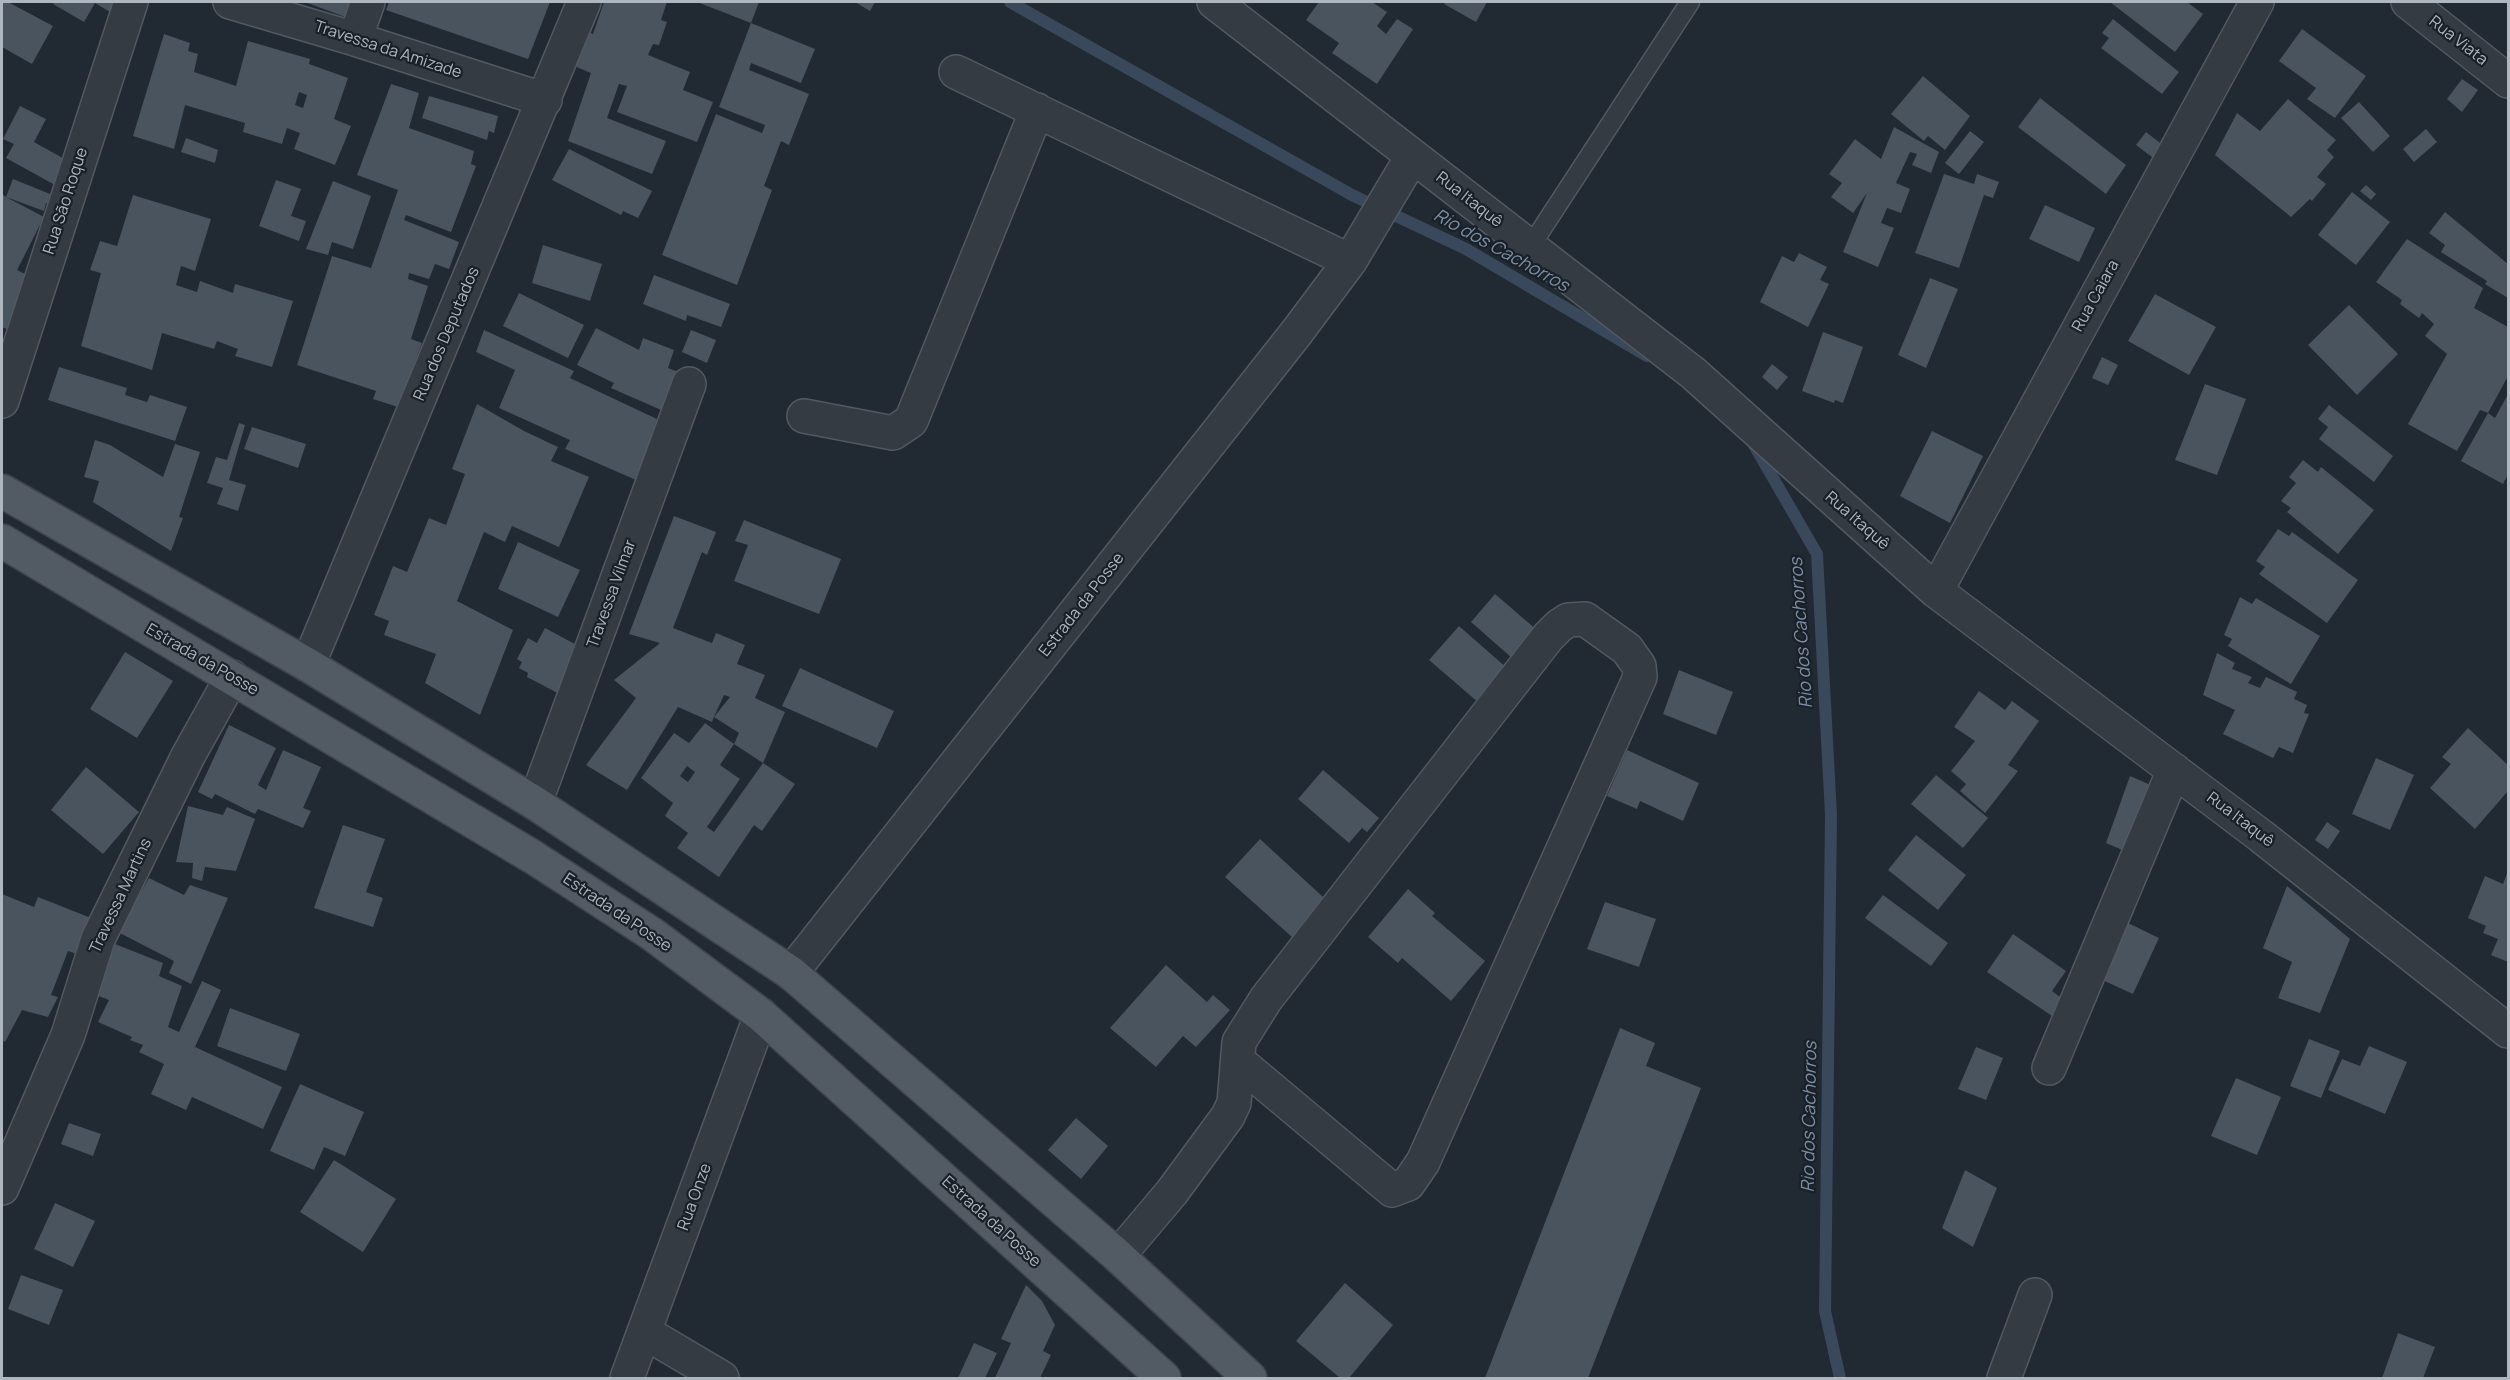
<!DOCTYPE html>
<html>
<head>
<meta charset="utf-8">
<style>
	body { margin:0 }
	#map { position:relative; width:2510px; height:1380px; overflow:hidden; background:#212932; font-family:Manrope,sans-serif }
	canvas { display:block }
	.frame { position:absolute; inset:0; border:3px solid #aeb6c0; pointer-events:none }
</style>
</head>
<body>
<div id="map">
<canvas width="2510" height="1380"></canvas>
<div class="frame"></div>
</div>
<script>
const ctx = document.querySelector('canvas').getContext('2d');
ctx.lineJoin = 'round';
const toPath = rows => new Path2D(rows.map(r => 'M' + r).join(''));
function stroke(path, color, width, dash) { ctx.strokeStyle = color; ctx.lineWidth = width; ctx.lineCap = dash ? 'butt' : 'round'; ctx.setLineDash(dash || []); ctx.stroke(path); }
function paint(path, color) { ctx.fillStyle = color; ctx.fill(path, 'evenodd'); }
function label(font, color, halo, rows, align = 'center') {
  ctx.font = font + ' Manrope,sans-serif'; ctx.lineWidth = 4.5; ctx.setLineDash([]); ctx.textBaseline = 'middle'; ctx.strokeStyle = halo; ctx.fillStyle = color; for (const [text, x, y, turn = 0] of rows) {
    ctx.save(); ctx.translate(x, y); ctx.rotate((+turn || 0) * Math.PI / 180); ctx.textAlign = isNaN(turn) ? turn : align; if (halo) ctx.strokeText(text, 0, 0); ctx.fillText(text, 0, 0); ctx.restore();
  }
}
stroke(toPath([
	[1010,2,1352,195,1466,249,1647,356],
	[1754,445,1817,554,1831,815,1825,1311,1840,1378]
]), '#39485a', 12);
paint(toPath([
	[2,2,8,2,53,26,32,64,2,47],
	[55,2,123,2,115,15,95,3,84,22,53,4],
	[305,2,350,2,345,17],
	[389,2,550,2,528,59,386,10],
	[604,2,667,2,661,20,667,22,659,45,653,44,648,55,690,72,683,90,713,102,697,142,617,112,627,86,619,84,607,118,666,141,652,174,568,141,591,73,569,64,581,29,593,34],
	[697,2,759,2,751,23],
	[855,2,875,2,870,11],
	[1319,2,1372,2,1387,12,1377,26,1386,34,1397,19,1413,29,1377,84,1332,53,1339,43,1306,20],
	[1446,2,1487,2,1476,22,1444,4],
	[2110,2,2187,2,2203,14,2175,52],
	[2113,19,2179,72,2162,94,2101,48,2109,38,2102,33],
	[751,23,815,49,801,83,751,63,749,70,809,94,789,145,781,141,764,186,772,190,737,285,662,255,716,114,762,133,765,125,719,107],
	[2302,29,2366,76,2335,118,2307,99,2316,88,2279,61],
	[164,34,190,43,188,51,198,54,194,72,236,86,248,41,310,59,309,64,348,78,334,119,351,126,335,165,294,149,300,133,287,128,282,144,243,132,245,123,185,105,174,149,133,136],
	[299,92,307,95,303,108,295,105],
	[1923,76,1970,116,1945,150,1928,136,1924,141,1891,114],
	[2462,79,2478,90,2462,112,2447,99],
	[391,84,419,93,409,128,474,151,471,164,476,166,451,232,406,215,404,220,459,242,449,269,435,264,429,279,409,273,408,279,428,286,411,339,422,343,398,407,373,399,376,391,297,365,332,256,371,268,398,190,357,175],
	[429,96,498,116,494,133,489,131,487,140,422,118],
	[2040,98,2126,165,2106,194,2018,127],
	[2288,99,2336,140,2327,150,2334,157,2317,177,2326,184,2312,201,2310,199,2291,217,2215,155,2237,113,2260,131],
	[2359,102,2390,136,2373,152,2341,118],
	[20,106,46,119,34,142,68,161,55,185,6,158,14,144,3,139],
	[1894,127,1939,152,1931,173,1912,165,1917,154,1910,152,1896,183,1910,189,1901,213,1887,208,1881,223,1894,228,1878,267,1843,252,1867,193,1853,213,1831,197,1842,183,1829,174,1855,139,1881,159],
	[2426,129,2437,142,2414,162,2403,149],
	[1970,131,1984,142,1959,174,1945,163],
	[2146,132,2164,146,2156,160,2136,145],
	[186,138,218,150,215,163,181,152],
	[569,149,652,191,638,218,623,211,621,215,552,180],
	[1944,174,1974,184,1977,174,1999,182,1993,198,1984,195,1959,268,1915,253],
	[13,179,55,196,52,205,46,203,44,211,6,197,44,217,17,270,35,279,9,330,2,327,2,194,6,197],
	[276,180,301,189,291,216,306,221,299,241,259,226],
	[333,181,371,196,353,249,332,242,328,255,306,249],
	[2366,185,2376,194,2371,200,2360,191],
	[2352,192,2390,222,2356,265,2318,235],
	[133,195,211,219,195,271,181,266,176,285,197,292,200,281,233,293,235,284,293,301,272,367,235,356,238,349,217,341,214,349,162,333,152,370,81,346,101,273,90,270,100,241,117,246],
	[2045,205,2095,228,2079,262,2029,239],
	[2445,212,2508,264,2508,298,2485,284,2487,281,2441,252,2445,245,2429,233],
	[2407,239,2483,288,2474,308,2508,327,2508,376,2488,413,2495,418,2508,394,2508,474,2503,484,2461,461,2488,413,2480,410,2457,451,2408,424,2447,354,2425,336,2434,324,2422,313,2419,318,2400,304,2402,300,2376,282],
	[543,245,602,264,590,301,532,283],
	[1799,253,1827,267,1820,280,1829,284,1808,327,1760,302,1782,256,1794,262],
	[654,275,730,304,721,327,687,315,686,321,643,304],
	[1930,278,1958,289,1926,368,1898,355],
	[519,293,584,325,568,358,503,326],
	[2155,294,2216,327,2189,375,2128,341],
	[2349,305,2398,354,2357,395,2308,345],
	[596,328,639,350,643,338,674,350,668,368,692,377,677,417,611,388,614,383,577,365],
	[484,330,574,371,570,378,659,420,636,480,565,449,570,440,499,408,515,370,476,352],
	[691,330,716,340,707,363,682,352],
	[1823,332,1863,347,1843,403,1835,400,1834,403,1802,391],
	[2102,357,2118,365,2108,385,2092,378],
	[1772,364,1788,377,1777,390,1762,377],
	[59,367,127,388,125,395,147,402,150,395,187,407,175,441,48,400],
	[2205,384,2246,399,2217,475,2175,460],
	[477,404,524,431,558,447,551,461,589,477,559,547,512,526,505,542,484,532,457,601,513,630,480,715,425,683,436,654,384,635,389,621,374,615,393,566,407,572,429,518,446,525,465,474,452,469],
	[2329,405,2393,456,2374,482,2319,439,2328,427,2318,419],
	[239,423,245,425,229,480,246,485,238,511,217,504,223,488,207,483,216,457,227,460],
	[252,427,306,444,298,468,244,449],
	[1932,431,1983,456,1950,523,1900,496],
	[95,440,110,445,163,477,175,444,200,452,179,517,183,518,171,551,93,502,99,481,84,477],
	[2303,460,2318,472,2321,467,2374,510,2338,554,2287,512,2291,508,2281,501,2296,483,2289,477],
	[674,516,716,532,707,555,702,552,673,628,712,643,716,633,745,645,737,664,765,675,755,698,785,712,763,763,734,744,739,733,714,717,730,697,724,695,713,719,712,722,678,707,627,790,586,765,636,698,614,680,660,643,629,634],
	[744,520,841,559,819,614,734,581,748,545,735,541],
	[2278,529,2289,536,2292,532,2358,580,2327,623,2259,574,2265,567,2256,561],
	[518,542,580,570,558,617,498,589],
	[1495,594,1545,637,1520,665,1471,622],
	[2240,597,2252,604,2256,598,2320,636,2291,684,2228,646,2232,639,2224,635],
	[1459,626,1508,669,1479,703,1429,660],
	[545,628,586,650,569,699,527,677,528,673,519,668,522,662,517,659,528,638,537,643],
	[125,652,173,681,137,738,90,709],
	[2217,653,2235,663,2232,669,2252,677,2248,683,2260,688,2266,677,2297,692,2294,699,2307,705,2304,713,2309,714,2293,753,2279,747,2273,758,2223,734,2235,710,2203,695],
	[800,668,894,711,877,748,782,706],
	[1679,670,1733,692,1716,735,1663,714],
	[1979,691,2005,710,2012,701,2039,721,2008,765,2018,771,1985,813,1960,791,1966,784,1951,771,1975,741,1954,727],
	[705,723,734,744,720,765,740,779,707,827,714,832,763,763,795,784,762,831,754,825,719,877,677,848,688,833,665,816,673,803,641,778,674,733,689,743],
	[687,766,695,772,688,782,680,776],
	[229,725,276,748,258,785,266,790,283,750,321,767,303,808,311,811,303,828,258,809,255,814,215,794,212,799,198,792],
	[2468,728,2508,765,2508,791,2475,829,2430,788,2451,764,2442,757],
	[1627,750,1699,783,1683,821,1640,801,1637,809,1607,796],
	[2376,758,2414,775,2390,830,2352,814],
	[86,767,139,812,103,854,51,810],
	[1323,770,1379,818,1367,832,1362,828,1349,843,1298,799],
	[1936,775,1988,818,1963,848,1911,804],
	[2130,776,2153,786,2127,852,2106,843],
	[188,806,223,815,227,807,255,819,236,871,205,867,202,881,192,878,193,863,176,862],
	[2327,822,2340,831,2328,849,2315,840],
	[343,825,385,839,366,892,383,898,373,927,314,908],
	[1916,835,1966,875,1938,910,1888,870],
	[1260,839,1335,908,1302,946,1225,877],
	[2508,871,2508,962,2491,955,2498,939,2483,933,2486,926,2468,918,2485,876,2503,884],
	[149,878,184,895,190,885,228,898,191,984,169,973,174,961,118,932],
	[2287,886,2350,939,2320,1013,2278,998,2292,962,2263,948],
	[1408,889,1435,913,1432,916,1485,961,1451,1001,1402,958,1398,963,1368,937],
	[2,894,34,907,38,897,91,918,77,954,68,951,51,995,58,997,48,1017,22,1010,5,1042,2,1040],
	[1883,895,1948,943,1931,966,1865,918],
	[1605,902,1656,919,1639,967,1587,949],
	[2124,921,2159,938,2133,994,2098,978],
	[2013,934,2066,971,2052,991,2063,999,2052,1016,1987,972],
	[115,944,163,963,159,976,182,986,168,1027,179,1032,202,981,221,990,195,1047,282,1087,263,1129,192,1097,186,1110,151,1094,164,1064,139,1052,143,1045,130,1040,132,1037,98,1022,109,1000,96,995],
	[1166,965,1207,1002,1213,995,1230,1010,1196,1047,1183,1036,1156,1067,1110,1028],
	[230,1008,300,1034,286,1071,217,1046],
	[1620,1028,1655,1043,1646,1066,1701,1088,1588,1378,1485,1378],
	[2309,1039,2340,1051,2321,1098,2290,1086],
	[2369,1046,2407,1062,2385,1114,2328,1090,2342,1059,2360,1066],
	[1976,1047,2003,1058,1986,1100,1958,1089],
	[2236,1078,2281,1097,2257,1155,2211,1136],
	[300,1084,364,1112,345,1156,324,1147,314,1170,270,1151],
	[1076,1118,1108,1146,1081,1179,1048,1150],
	[69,1123,101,1134,93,1156,61,1144],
	[334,1160,396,1199,363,1252,300,1212],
	[1965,1170,1997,1188,1973,1247,1942,1228],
	[55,1203,95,1221,73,1267,34,1249],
	[21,1275,63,1290,49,1325,8,1309],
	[1345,1283,1393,1325,1349,1378,1340,1378,1296,1341],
	[1026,1285,1042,1301,1055,1325,1043,1351,1051,1355,1040,1378,995,1378,1011,1343,1001,1339],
	[2398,1333,2435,1347,2423,1378,2382,1378],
	[974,1343,997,1353,985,1378,958,1378]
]), '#4a545e');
const service = toPath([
	[1530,247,1690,2]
]);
const minor = toPath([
	[230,2,355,39,545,100],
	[1214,2,1693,373,1936,591,2261,836,2508,1031],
	[2408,2,2508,81],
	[355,39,368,2],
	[956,72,1350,261],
	[2,401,131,2],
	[804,416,893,433,911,421,1037,110],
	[1936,591,2257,2],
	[308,665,584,2],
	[535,803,689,384],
	[791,973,1297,332,1350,261,1412,157],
	[2049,1068,2174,770],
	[2,1188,68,1035,98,939,188,756,232,677],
	[1118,1256,1172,1192,1228,1116,1234,1103,1239,1042,1266,999,1548,637,1559,626,1568,620,1585,619,1627,649,1639,666,1640,677,1423,1162,1408,1184,1392,1190,1238,1061],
	[646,1333,722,1378],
	[627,1378,761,1015],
	[2004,1378,2035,1295]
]);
const primary = toPath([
	[2,491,308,665,535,803,791,973,1118,1256,1250,1378],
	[2,541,533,857,652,934,761,1015,1164,1378]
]);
stroke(service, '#525961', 21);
stroke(minor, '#525961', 36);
stroke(primary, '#3e444d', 36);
stroke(service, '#343b43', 18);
stroke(minor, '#343b43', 33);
stroke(primary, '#525a63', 33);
label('16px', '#aeb6c0', '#1a2027', [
	["Rua Viata",2458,41,38],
	["Travessa da Amizade",388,50,18],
	["Rua Itaquê",1469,200,38],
	["Rua São Roque",66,201,-72],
	["Rua Caiara",2096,296,-61],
	["Rua dos Deputados",447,334,-67],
	["Rua Itaquê",1857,521,41],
	["Travessa Vilmar",612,594,-70],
	["Estrada da Posse",1082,605,-52],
	["Estrada da Posse",202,660,30],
	["Rua Itaquê",2240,820,37],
	["Travessa Martins",121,896,-65],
	["Estrada da Posse",617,913,34],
	["Rua Onze",695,1197,-70],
	["Estrada da Posse",991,1222,42]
]);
label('italic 18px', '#7b8ea5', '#1a2027', [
	["Rio dos Cachorros",1501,251,29],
	["Rio dos Cachorros",1802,633,-94],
	["Rio dos Cachorros",1810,1117,-89]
]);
</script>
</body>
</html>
